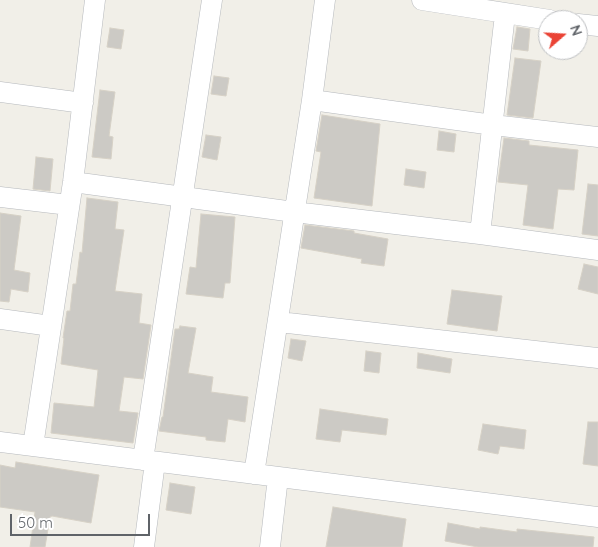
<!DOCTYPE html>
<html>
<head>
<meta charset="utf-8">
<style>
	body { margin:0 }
	#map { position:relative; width:598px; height:547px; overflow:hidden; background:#f1efe8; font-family:Quicksand,sans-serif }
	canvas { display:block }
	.north { position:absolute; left:538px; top:10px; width:50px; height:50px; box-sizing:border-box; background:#fff; border:1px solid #bfc1c3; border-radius:50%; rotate:71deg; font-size:14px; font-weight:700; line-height:20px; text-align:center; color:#5f6368 }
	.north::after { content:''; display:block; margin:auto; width:18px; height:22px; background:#ea4335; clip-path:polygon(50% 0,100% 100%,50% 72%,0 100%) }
	.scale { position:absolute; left:10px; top:514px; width:140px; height:22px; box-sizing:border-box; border:2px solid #5f6368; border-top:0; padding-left:6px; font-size:15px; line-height:18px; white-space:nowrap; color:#5f6368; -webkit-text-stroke:4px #fff; paint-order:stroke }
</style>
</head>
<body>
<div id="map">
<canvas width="598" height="547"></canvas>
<div class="north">N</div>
<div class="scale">50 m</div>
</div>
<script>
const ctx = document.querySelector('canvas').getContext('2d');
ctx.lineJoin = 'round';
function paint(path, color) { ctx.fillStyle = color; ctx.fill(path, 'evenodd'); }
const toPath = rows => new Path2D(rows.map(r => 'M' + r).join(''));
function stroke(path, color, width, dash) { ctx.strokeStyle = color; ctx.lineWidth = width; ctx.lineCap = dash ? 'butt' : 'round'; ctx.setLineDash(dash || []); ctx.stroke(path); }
const building = toPath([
	[517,27,530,29,528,51,513,49,517,27],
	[110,28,124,30,121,49,107,47,110,28],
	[515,58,541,61,533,118,507,115,515,58],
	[214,76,229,78,226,96,211,94,214,76],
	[100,90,115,92,109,136,113,137,111,159,92,157,100,90],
	[322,115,380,124,372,206,314,198,321,152,316,151,322,115],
	[439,131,456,134,454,152,437,150,439,131],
	[206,135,221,137,217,160,202,157,206,135],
	[504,138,529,141,529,145,578,150,574,190,558,189,553,229,523,225,528,185,498,182,504,138],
	[36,157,53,159,50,191,33,189,36,157],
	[406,169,426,172,424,188,404,185,406,169],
	[588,184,598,185,598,236,582,234,588,184],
	[87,198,118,202,115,229,124,230,115,291,142,294,139,323,151,325,143,379,124,377,119,411,138,413,133,443,51,433,54,403,94,407,98,370,61,364,64,338,63,338,67,311,70,311,73,284,76,284,80,252,82,253,87,198],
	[0,213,21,216,14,270,30,273,28,292,11,289,9,302,0,301,0,213],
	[201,214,235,217,230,283,225,283,223,298,186,294,190,267,196,268,201,214],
	[305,225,354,231,354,233,388,239,384,266,361,263,362,259,301,248,305,225],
	[584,264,598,267,598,294,578,289,584,264],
	[452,290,502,296,497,331,447,324,452,290],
	[180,326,196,328,188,373,213,377,211,392,248,397,245,422,228,419,225,442,206,440,206,437,159,431,162,417,163,417,175,329,179,329,180,326],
	[291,339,306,341,302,361,288,358,291,339],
	[366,351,381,353,379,373,364,371,366,351],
	[418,353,452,359,450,373,417,368,418,353],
	[320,409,388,419,386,435,342,430,340,442,316,439,320,409],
	[588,422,598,422,598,466,583,464,588,422],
	[483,424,526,430,524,449,500,446,498,454,478,450,483,424],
	[16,462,99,475,91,523,52,516,50,517,45,547,30,547,35,512,0,507,0,465,15,468,16,462],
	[170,483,195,487,191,514,166,510,170,483],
	[333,507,406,519,402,547,326,547,333,507],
	[448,523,480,529,480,527,517,532,517,529,594,537,593,547,478,547,445,541,448,523]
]);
paint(building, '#cccac5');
stroke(building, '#d6d1c6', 1);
const minor = toPath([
	[422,0,550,20],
	[578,24,598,26],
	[0,92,83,103],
	[312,100,493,125,598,137],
	[73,182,294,212,480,234,598,250],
	[0,197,69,205],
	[480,234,505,14],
	[0,319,51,326],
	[279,322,598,358],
	[0,442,598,517],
	[33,446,73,182,95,0],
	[143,460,212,0],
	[254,474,312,100,325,0],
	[144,547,155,462],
	[270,547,278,477]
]);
stroke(minor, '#b5b8bc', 21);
stroke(minor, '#fff', 20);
</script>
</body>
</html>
